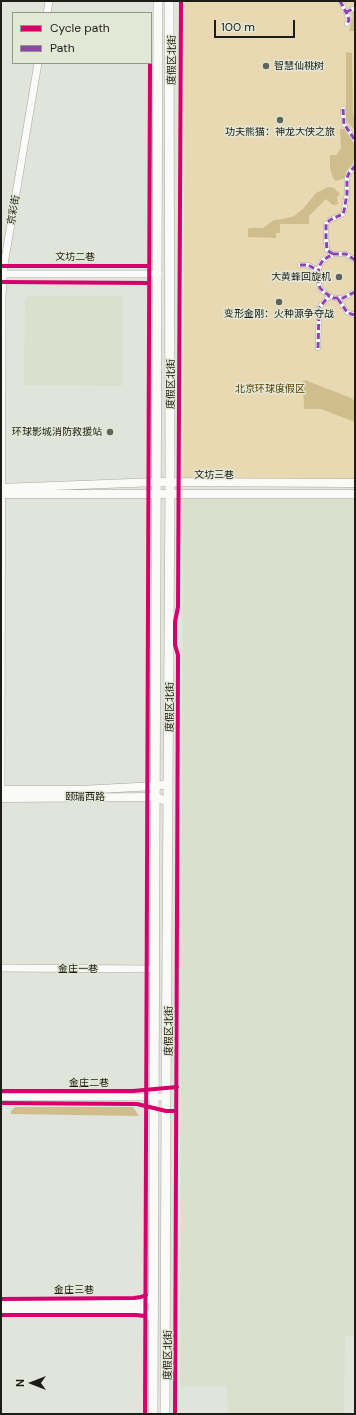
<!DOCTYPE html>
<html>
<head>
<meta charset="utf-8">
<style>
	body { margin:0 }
	#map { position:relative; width:356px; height:1415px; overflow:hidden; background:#e1e4da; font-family:"DM Sans",sans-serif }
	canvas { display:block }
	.frame { position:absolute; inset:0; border:2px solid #1c1d17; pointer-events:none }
	.legend { position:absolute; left:12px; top:12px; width:140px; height:52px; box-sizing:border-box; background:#e3e8d6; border:1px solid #93978a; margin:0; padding:5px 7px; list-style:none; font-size:12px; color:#1c1d17 }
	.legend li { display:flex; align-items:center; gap:8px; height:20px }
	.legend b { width:20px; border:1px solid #93978a }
	.north { position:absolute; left:12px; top:1363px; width:40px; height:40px; -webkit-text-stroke:3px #e3e8d6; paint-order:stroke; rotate:270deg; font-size:11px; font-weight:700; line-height:16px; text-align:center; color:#1c1d17 }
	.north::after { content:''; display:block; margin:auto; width:14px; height:18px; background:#1c1d17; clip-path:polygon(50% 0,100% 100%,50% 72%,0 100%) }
	.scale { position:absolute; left:214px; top:20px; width:81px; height:18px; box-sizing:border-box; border:2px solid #1c1d17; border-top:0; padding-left:5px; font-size:12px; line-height:14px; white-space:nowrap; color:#1c1d17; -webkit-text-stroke:3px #e3e8d6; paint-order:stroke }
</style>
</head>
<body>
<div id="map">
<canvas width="356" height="1415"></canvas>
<div class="frame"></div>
<ul class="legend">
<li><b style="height:5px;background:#d6006c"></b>Cycle path</li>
<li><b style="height:5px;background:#8e44ad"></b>Path</li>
</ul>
<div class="north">N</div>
<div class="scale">100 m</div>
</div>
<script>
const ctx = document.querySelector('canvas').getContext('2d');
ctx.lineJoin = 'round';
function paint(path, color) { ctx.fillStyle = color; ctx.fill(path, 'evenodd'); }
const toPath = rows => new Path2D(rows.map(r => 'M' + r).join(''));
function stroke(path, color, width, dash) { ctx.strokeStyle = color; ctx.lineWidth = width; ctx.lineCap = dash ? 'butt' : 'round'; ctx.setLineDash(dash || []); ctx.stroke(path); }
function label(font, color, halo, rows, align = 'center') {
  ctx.font = font + ' "DM Sans","Noto Sans SC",sans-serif'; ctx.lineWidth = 3; ctx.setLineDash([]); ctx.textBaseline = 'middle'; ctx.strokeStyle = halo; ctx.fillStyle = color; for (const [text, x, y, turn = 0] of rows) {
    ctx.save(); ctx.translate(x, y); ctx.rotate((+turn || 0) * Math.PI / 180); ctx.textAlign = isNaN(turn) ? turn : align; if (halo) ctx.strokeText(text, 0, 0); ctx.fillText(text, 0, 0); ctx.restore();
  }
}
paint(toPath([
	[29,296,122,296,122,386,24,385,25,300],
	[183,499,355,499,355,1336,345,1336,344,1414,228,1414,227,1386,180,1387]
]), '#dae0cd');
paint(toPath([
	[185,1,355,1,355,480,183,480]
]), '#e9d9b2');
paint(toPath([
	[355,11,355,31,349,31,353,17,352,13],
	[346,52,352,53,353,114,355,120,355,131,346,120],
	[340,129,344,129,354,144,355,155,353,163,346,171,345,178,336,181,333,178,330,168,330,155,336,155,341,148],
	[328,187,334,188,340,194,337,197,338,204,333,205,326,199,309,216,309,224,280,224,280,233,276,233,276,238,248,237,248,229,250,228,263,228,274,220,283,219,294,216,303,209,316,193],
	[305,380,351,398,355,401,355,422,321,409,304,409,303,381],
	[15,1107,133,1107,139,1116,11,1114,11,1111]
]), '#d0bd8e');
const pedestrian = toPath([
	[340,1,347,14,349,20,347,24],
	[346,12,355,8],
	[343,109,344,124,355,140],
	[333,254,327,250,326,238,326,224,330,220,343,214,344,211,347,194,347,178,349,173,355,166],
	[355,260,346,254,333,254,323,260,320,265,317,276,320,288,324,292,333,298,343,298,355,292],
	[300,265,308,265,317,270],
	[338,299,347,312,351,314,355,315],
	[318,348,319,311,319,308,329,296]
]);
const tertiary = toPath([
	[47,13,49,1],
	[1,274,158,274],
	[1,790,2,297,4,265,38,63],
	[1,968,155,969],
	[1,1097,166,1097]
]);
const secondary = toPath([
	[1,488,157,482,355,483],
	[1,494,355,494],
	[1,790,80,790,156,786,168,784],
	[1,798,156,797,168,802],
	[1,1303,141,1303,154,1295],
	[1,1310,141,1310,154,1318]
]);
const primary = toPath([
	[153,1414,158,1],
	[165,1414,166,1097,170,483,169,1]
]);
stroke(pedestrian, '#a7a9a1', 5.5);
stroke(tertiary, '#a7a9a1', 8);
stroke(secondary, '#a7a9a1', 9);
stroke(primary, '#a7a9a1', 10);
stroke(pedestrian, '#fafbf9', 4.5);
stroke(tertiary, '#fafbf9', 7);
stroke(secondary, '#fafbf9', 8);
stroke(primary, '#fafbf9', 9);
stroke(toPath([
	[340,1,347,14,349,20,347,24],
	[346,12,355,8],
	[343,109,344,124,355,140],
	[333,254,327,250,326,238,326,224,330,220,343,214,344,211,347,194,347,178,349,173,355,166],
	[355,260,346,254,333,254,323,260,320,265,317,276,320,288,324,292,333,298,343,298,355,292],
	[300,265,308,265,317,270],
	[338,299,347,312,351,314,355,315],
	[318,348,319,311,319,308,329,296]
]), '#8e44ad', 3, [6, 3]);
stroke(toPath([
	[1,266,149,266],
	[1,282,149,283],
	[1,1091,133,1091,177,1087],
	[1,1103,137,1104,166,1111,176,1111],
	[1,1299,134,1298,141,1297,146,1295],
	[1,1315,136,1315,145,1316],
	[145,1414,150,63],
	[175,1414,178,655,175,645,175,622,178,607,181,1]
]), '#d6006c', 4);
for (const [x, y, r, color] of [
	[266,66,4,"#61635b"],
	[280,120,4,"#61635b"],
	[339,277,4,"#61635b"],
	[279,302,4,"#61635b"],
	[110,432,4,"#61635b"]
]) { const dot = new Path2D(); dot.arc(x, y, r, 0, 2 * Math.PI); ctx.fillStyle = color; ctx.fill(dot); stroke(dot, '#e3e8d6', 1.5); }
label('10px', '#1c1d17', '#e3e8d6', [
	["度假区北街",172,60,-90],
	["京彩街",14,210,-80],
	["文坊二巷",75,257],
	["度假区北街",171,384,-90],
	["文坊三巷",214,475],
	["度假区北街",170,707,-90],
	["颐瑞西路",85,797],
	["金庄一巷",78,969],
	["度假区北街",169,1031,-90],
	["金庄二巷",89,1083],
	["金庄三巷",74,1290],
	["度假区北街",168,1355,-90]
]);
label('10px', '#1c1d17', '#e3e8d6', [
	["智慧仙桃树",274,66,"left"],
	["功夫熊猫：神龙大侠之旅",280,132],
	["大黄蜂回旋机",331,277,"right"],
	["变形金刚：火种源争夺战",279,314],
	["环球影城消防救援站",102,432,"right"]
]);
label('10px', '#5a4100', '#e3e8d6', [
	["北京环球度假区",270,389]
]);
</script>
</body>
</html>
